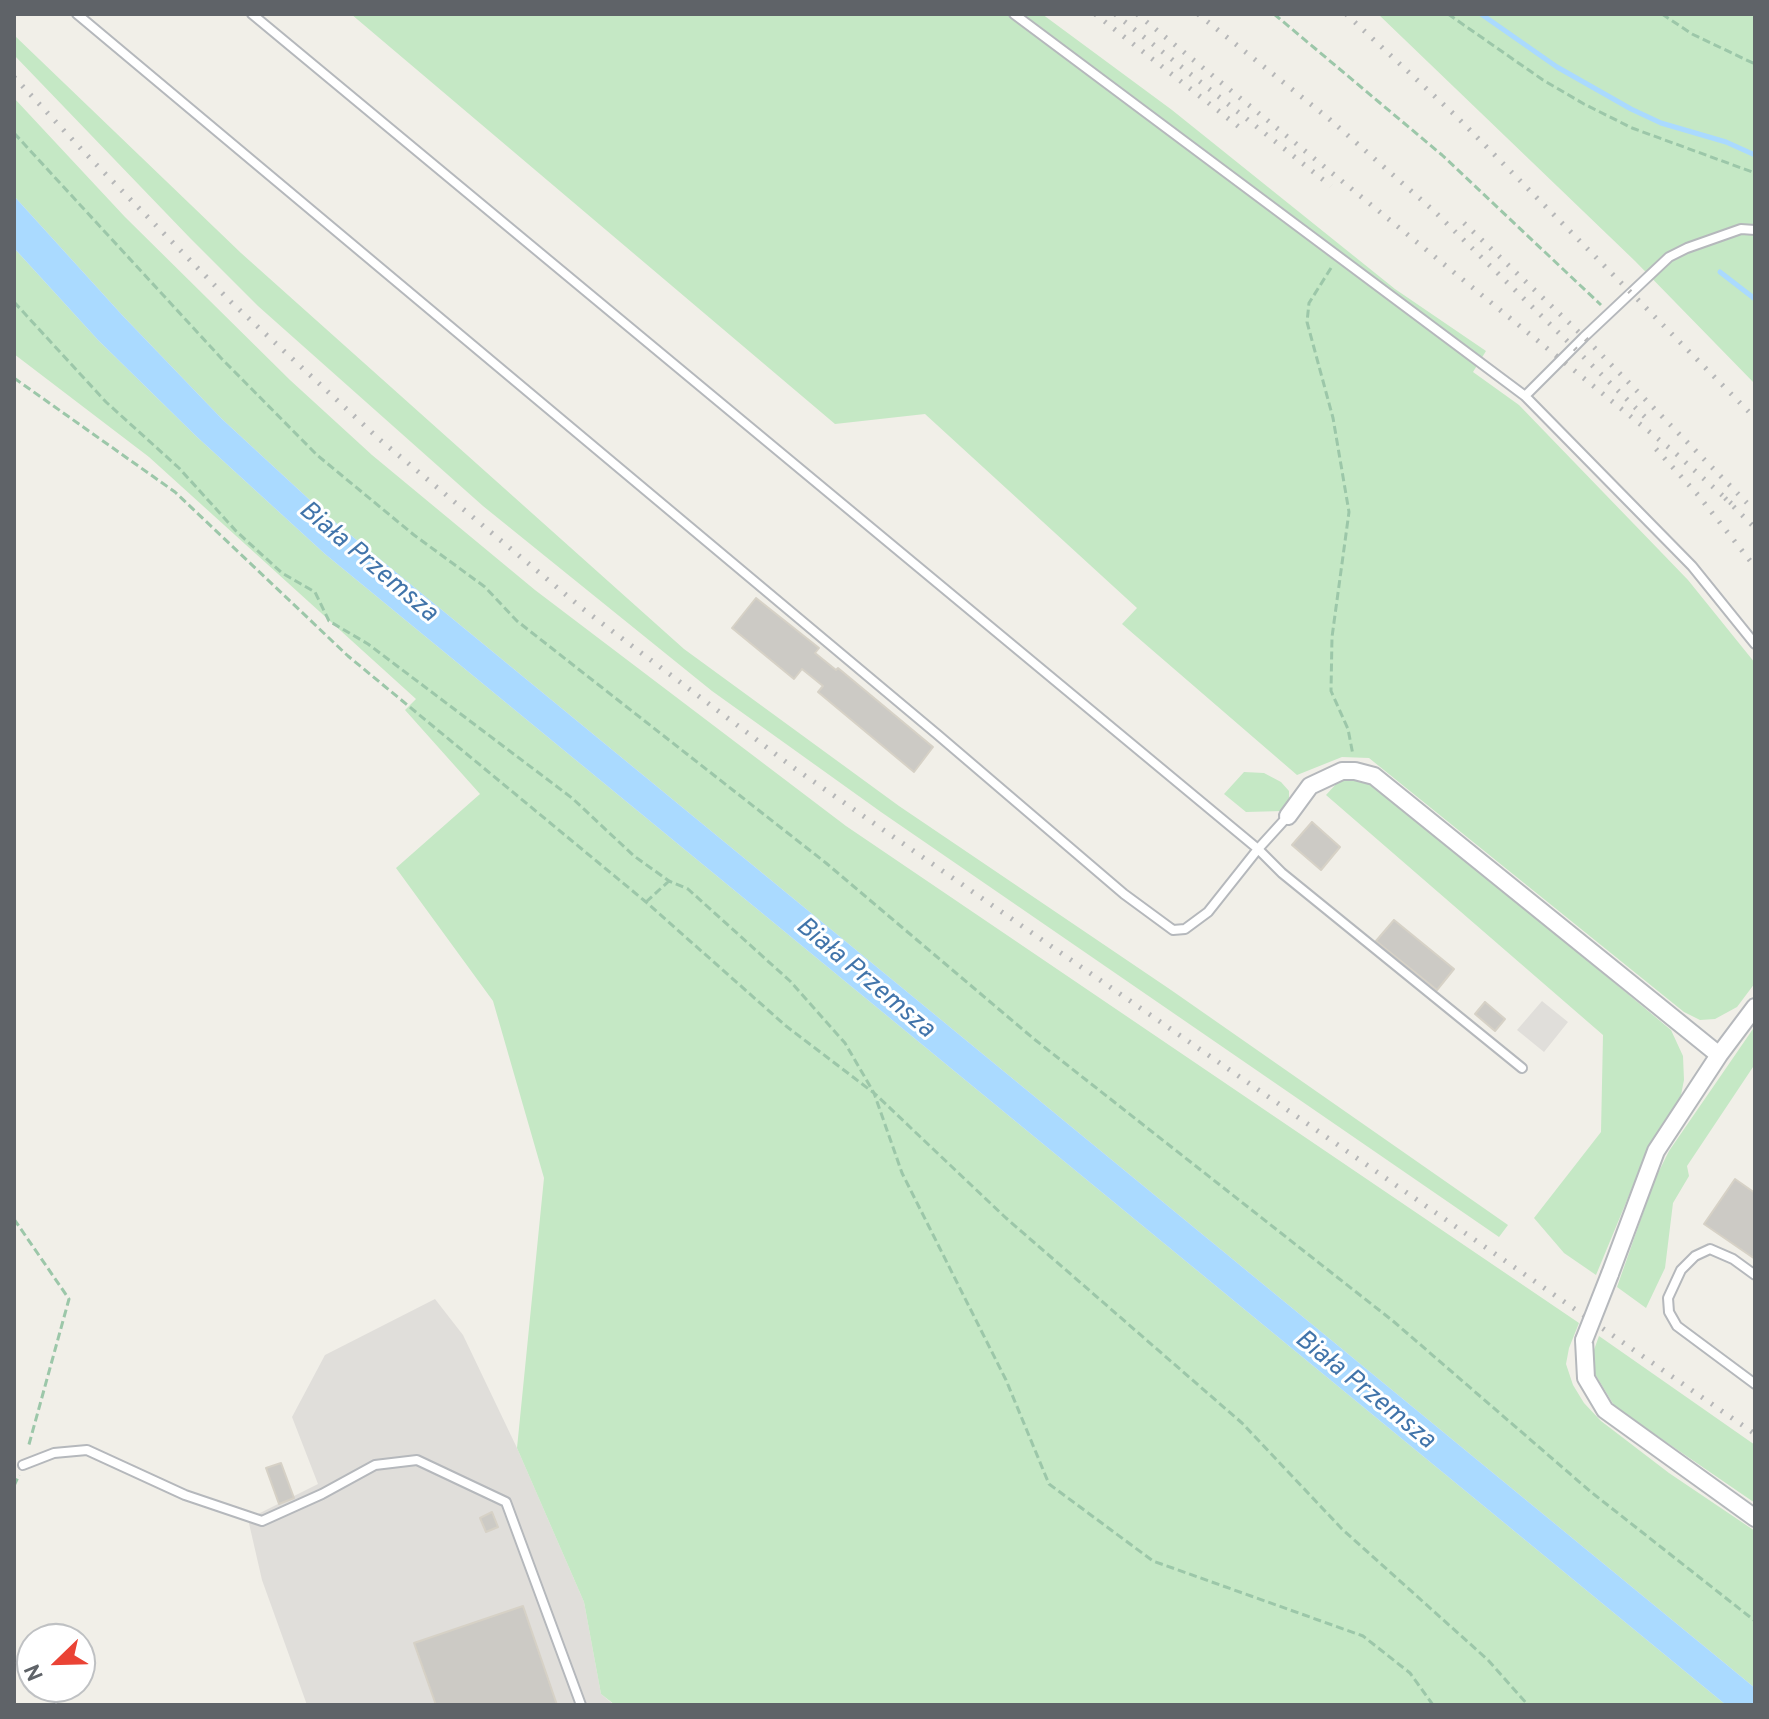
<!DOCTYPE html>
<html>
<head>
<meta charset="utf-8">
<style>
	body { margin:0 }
	#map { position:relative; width:1769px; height:1719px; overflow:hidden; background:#f1efe8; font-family:Overpass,sans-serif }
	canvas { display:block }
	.frame { position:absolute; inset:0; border:16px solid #5f6368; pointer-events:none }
	.north { position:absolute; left:16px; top:1623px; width:80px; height:80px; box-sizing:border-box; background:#fff; border:2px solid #bfc1c3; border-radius:50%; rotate:247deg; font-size:22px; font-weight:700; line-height:32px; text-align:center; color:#5f6368 }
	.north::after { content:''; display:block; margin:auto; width:28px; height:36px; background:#ea4335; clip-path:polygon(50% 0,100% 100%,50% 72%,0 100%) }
</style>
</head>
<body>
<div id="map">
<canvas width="1769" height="1719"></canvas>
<div class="frame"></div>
<div class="north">N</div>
</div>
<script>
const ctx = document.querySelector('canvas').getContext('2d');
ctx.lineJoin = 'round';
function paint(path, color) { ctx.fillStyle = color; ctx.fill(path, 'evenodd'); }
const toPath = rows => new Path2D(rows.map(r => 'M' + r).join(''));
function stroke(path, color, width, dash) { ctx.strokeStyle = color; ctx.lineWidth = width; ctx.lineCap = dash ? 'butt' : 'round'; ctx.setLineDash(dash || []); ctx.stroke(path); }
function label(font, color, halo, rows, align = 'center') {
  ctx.font = font + ' Overpass,sans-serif'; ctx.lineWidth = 6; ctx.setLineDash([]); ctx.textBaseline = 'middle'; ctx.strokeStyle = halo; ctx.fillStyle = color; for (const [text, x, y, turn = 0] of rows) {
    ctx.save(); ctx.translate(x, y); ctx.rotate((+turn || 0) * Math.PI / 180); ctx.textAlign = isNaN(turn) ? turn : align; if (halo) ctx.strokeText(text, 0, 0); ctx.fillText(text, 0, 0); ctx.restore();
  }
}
paint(toPath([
	[1542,1001,1568,1022,1544,1052,1517,1030],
	[435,1299,463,1335,517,1448,584,1602,601,1694,614,1705,307,1705,262,1580,248,1519,318,1484,292,1417,325,1355]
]), '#e0deda');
paint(toPath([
	[351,14,1042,14,1172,110,1395,289,1486,351,1473,372,1519,405,1688,580,1755,663,1755,983,1737,1007,1715,1019,1700,1020,1684,1012,1369,758,1342,757,1297,775,1122,624,1137,608,925,414,835,424],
	[1378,14,1755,14,1755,384,1635,261],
	[14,35,241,253,684,649,899,806,1171,990,1508,1225,1499,1237,881,812,712,691,483,506,258,306,190,238,14,55],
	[14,98,125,217,290,380,372,455,535,590,846,826,1579,1323,1569,1348,1566,1364,1573,1385,1584,1403,1601,1421,1669,1473,1755,1531,1755,1688,325,514,222,419,123,316,14,196],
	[14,248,98,340,197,437,325,554,1726,1705,615,1705,601,1694,584,1602,517,1448,544,1178,493,1001,396,868,480,794,405,710,416,699,149,457,14,354],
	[1244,772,1264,773,1281,782,1289,791,1289,803,1283,811,1246,812,1224,794],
	[1352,776,1366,779,1390,796,1671,1030,1683,1056,1684,1080,1680,1100,1647,1152,1596,1275,1564,1253,1534,1218,1601,1132,1603,1035,1326,795,1337,783],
	[1755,1026,1755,1064,1687,1166,1689,1176,1673,1203,1665,1268,1646,1308,1617,1287,1655,1179,1669,1151],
	[1599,1336,1755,1445,1755,1503,1615,1407,1592,1369,1591,1358]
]), '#c5e8c5');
paint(toPath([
	[14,196,123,316,222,419,325,514,1755,1688,1755,1705,1726,1705,325,554,197,437,98,340,14,248]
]), '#aadaff');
stroke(toPath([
	[1481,14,1557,67,1631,109,1661,123,1726,142,1755,155],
	[1720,272,1755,299]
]), '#aadaff', 5);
const building = toPath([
	[756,598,819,648,815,653,836,670,838,668,933,747,914,772,818,692,823,686,802,669,794,679,732,628,756,598],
	[1312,822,1340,847,1321,870,1292,845,1312,822],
	[1394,920,1454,969,1437,990,1376,941,1394,920],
	[1485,1002,1505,1019,1495,1031,1475,1014,1485,1002],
	[1735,1179,1755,1193,1755,1259,1704,1224,1735,1179],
	[281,1463,294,1498,279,1504,266,1468,281,1463],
	[492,1512,498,1527,486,1532,480,1518,492,1512],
	[523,1606,557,1705,436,1705,414,1643,523,1606]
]);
paint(building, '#cccac5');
stroke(building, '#d6d1c6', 2);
const lane = toPath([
	[77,14,938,735,1124,894,1173,930,1185,929,1208,912,1258,849,1282,873,1522,1068],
	[252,14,1258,849,1288,816],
	[1014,14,1525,396,1692,566,1755,644],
	[1525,396,1584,337,1669,257,1687,248,1741,229,1755,230],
	[1755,1275,1733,1259,1710,1249,1695,1256,1681,1270,1668,1298,1669,1312,1677,1326,1755,1384],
	[23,1465,54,1453,87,1450,185,1495,262,1521,322,1494,375,1465,417,1460,506,1502,581,1705]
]);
const street = toPath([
	[1288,816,1310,786,1342,771,1355,771,1374,776,1719,1055],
	[1610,1274,1656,1151,1719,1055,1755,1007],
	[1584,1340,1586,1378,1605,1410,1755,1518]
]);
stroke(lane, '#b5b8bc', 12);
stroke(street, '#b5b8bc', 20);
stroke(toPath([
	[1274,14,1442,155,1601,305],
	[1448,14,1543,80,1584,104,1632,128,1755,173],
	[1662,14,1692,34,1755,64],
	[14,133,221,358,317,455,414,535,485,587,517,621,826,863,1034,1039,1393,1321,1591,1492,1755,1621],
	[1331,268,1309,303,1307,322,1333,418,1349,512,1332,637,1331,691,1348,729,1353,755],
	[14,302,106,402,179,468,236,531,282,573,315,592,329,621,368,644,572,798,634,856,669,881,688,889,790,981,845,1043,874,1093,902,1173,1006,1380,1049,1484,1153,1561,1363,1636,1410,1673,1433,1705],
	[14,378,175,492,348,656,646,902,786,1026,874,1093,1006,1218,1242,1423,1342,1529,1488,1660,1528,1705],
	[646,902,669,881],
	[14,1219,69,1299,28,1448],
	[14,1486,19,1475]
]), '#9cc7a9', 3, [8, 4]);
stroke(lane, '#fff', 8);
stroke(street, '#fff', 16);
stroke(toPath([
	[1095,14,1239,127],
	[1115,14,1331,186],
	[1137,14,1673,451,1733,505],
	[1198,14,1328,118,1434,211,1646,418],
	[1346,14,1457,117,1755,418],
	[14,77,84,152,231,302,379,439,583,609,794,768,1755,1434],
	[1464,223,1584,337,1748,504],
	[1656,449,1698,495,1755,567],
	[1725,498,1755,528]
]), '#b6b7b8', 5, [2, 10]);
const streetBridge = toPath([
	[1584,1340,1610,1274]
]);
stroke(streetBridge, '#b5b8bc', 20, []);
stroke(streetBridge, '#fff', 16);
label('italic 26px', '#4174aa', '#fff', [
	["Biała Przemsza",367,563,40],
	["Biała Przemsza",864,979,40],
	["Biała Przemsza",1364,1391,39]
]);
</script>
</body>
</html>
